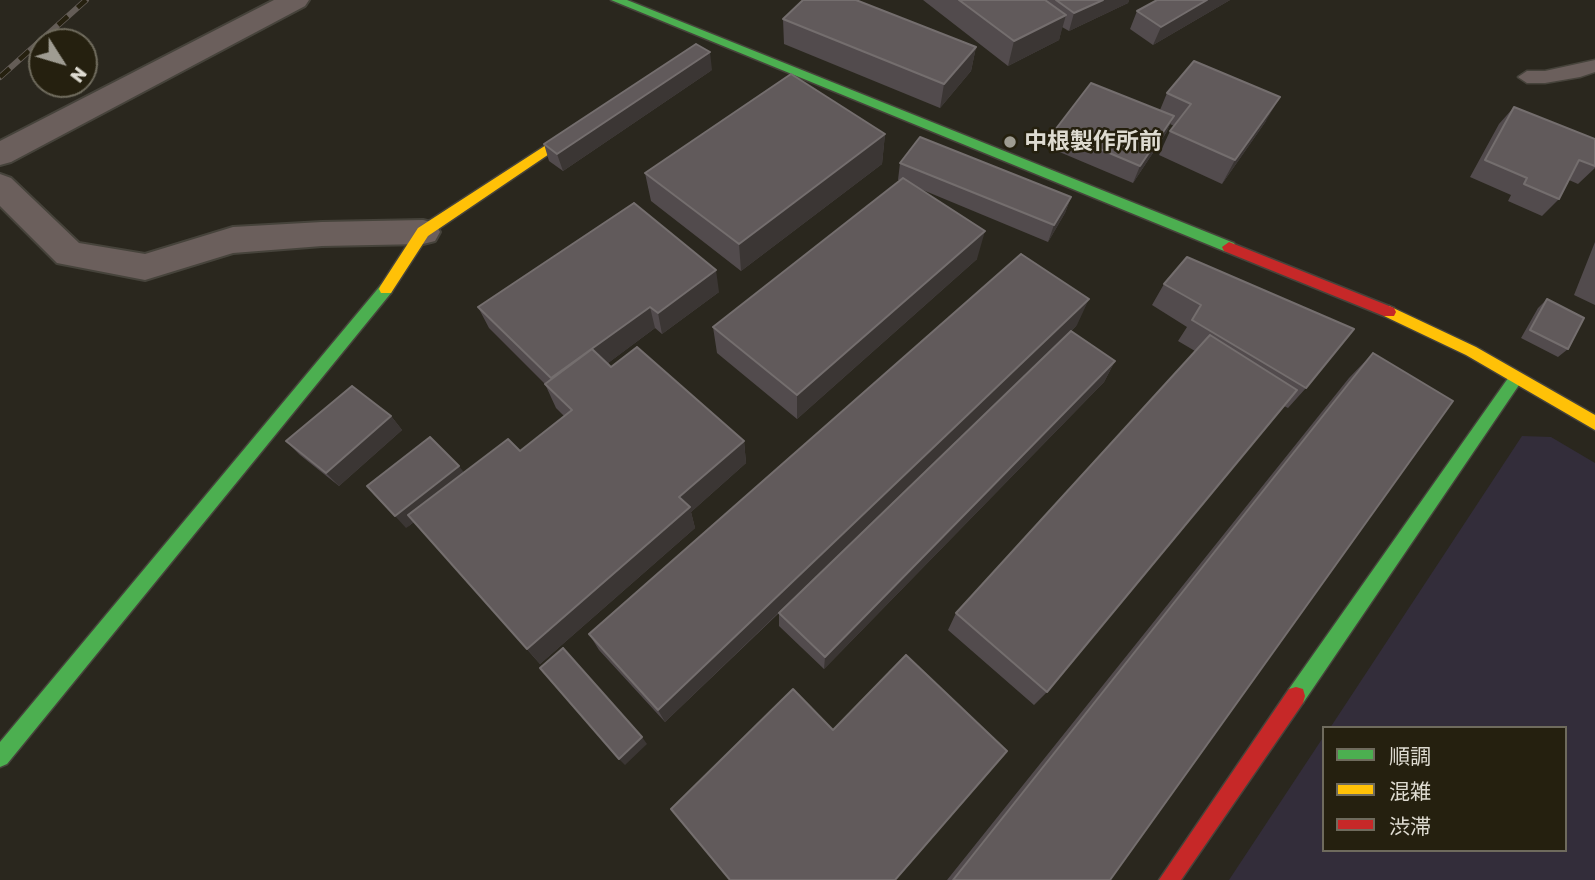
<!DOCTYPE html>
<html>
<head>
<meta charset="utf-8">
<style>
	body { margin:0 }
	#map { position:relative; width:1595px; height:880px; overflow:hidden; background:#2a271e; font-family:Rubik,"Noto Sans JP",sans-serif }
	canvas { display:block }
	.legend { position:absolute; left:1322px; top:726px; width:245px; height:126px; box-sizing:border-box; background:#25200f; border:2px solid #6f6b5d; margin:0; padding:9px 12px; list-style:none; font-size:21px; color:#dedbd1 }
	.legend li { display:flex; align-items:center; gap:14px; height:35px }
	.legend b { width:35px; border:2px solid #6f6b5d }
	.north { position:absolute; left:28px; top:28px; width:70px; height:70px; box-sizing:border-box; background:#25200f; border:2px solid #6f6b5d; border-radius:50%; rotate:127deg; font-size:19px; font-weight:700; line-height:28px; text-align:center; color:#dedbd1 }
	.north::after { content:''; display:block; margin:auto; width:24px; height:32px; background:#9f9c92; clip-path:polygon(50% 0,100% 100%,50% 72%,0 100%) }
</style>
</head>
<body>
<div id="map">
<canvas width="1595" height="880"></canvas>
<ul class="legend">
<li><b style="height:9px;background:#4caf50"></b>順調</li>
<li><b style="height:9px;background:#ffc107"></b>混雑</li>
<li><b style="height:9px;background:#c62828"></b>渋滞</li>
</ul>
<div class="north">N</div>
</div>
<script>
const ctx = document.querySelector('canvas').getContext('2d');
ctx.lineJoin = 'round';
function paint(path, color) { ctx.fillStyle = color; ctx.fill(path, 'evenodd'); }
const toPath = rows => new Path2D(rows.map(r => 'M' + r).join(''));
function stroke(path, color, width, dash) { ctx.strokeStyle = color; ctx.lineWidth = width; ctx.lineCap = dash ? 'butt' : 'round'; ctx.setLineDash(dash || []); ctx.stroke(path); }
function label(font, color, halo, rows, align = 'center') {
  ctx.font = font + ' Rubik,"Noto Sans JP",sans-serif'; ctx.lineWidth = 5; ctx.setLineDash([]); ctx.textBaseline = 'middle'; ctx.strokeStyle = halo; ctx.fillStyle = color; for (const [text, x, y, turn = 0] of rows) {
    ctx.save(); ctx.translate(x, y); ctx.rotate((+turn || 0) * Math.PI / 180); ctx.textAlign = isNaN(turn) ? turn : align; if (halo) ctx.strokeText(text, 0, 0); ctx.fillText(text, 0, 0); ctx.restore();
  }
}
paint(toPath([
	[1522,436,1551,437,1595,463,1595,880,1229,880,1324,736,1324,850,1565,850,1565,728,1330,728]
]), '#332d3a');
const lane = toPath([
	[1595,60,1595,72,1580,77,1545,83,1527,83,1518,77,1527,71,1545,71,1595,60]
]);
const street = toPath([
	[274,0,309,0,305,6,11,162,0,165,0,141,274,0],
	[0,174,11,178,79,243,145,254,233,227,322,222,423,220,435,223,440,232,435,241,423,244,322,246,233,253,145,280,57,263,0,206,0,174]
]);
const fast = toPath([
	[611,0,627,0,1234,243,1236,247,1229,252,1224,251,611,0],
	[386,283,393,289,391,293,7,764,0,767,0,742,381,285,386,283],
	[1516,372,1521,374,1524,378,1521,382,1303,703,1296,705,1289,703,1287,696,1289,689,1511,374,1516,372]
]);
const slow = toPath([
	[591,116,595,117,595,123,428,236,391,293,381,293,379,289,381,285,418,228,591,116],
	[1389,306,1476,347,1595,415,1595,430,1466,355,1384,316,1382,312,1384,308,1389,306]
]);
const jam = toPath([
	[1229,242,1394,308,1396,312,1394,316,1384,316,1224,251,1222,247,1229,242],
	[1296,687,1303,689,1305,696,1303,703,1181,880,1159,880,1289,689,1296,687]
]);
stroke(lane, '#46433b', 3);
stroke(street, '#46433b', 4);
stroke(fast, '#46433b', 3);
stroke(slow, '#46433b', 3);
stroke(jam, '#46433b', 3);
paint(lane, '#6b5f5c');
paint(street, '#6b5f5c');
paint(fast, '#4caf50');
paint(slow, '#ffc107');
paint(jam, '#c62828');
const rail = toPath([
	[0,77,86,0]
]);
stroke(rail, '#645d57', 6);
stroke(rail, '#25200f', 4.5, [13]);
paint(toPath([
	[923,0,1129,0,1128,3,1069,31,1062,27,1059,40,1008,66],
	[1157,0,1230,0,1153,45,1130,29,1137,11],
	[783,19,976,47,971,71,940,108,784,44],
	[712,70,563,171,549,161,544,144],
	[1167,93,1266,121,1222,184,1159,155,1170,131,1174,126,1170,124,1166,133,1133,183,1050,148,1055,130,1160,110],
	[1514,107,1595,139,1595,168,1578,184,1569,180,1559,199,1542,216,1508,201,1511,195,1470,177,1499,124],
	[885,134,882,164,741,271,651,201,645,173],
	[900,163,1071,197,1065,213,1048,242,918,188,977,259,797,419,717,353,713,327,900,180,898,180],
	[1595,242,1595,305,1574,295],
	[1187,257,1306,388,1288,408,1284,406,1047,692,1034,705,948,630,956,613,1195,351,1178,341,1187,327,1152,305,1164,284],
	[719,292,662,334,655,328,608,363,611,367,744,441,746,463,691,512,695,528,540,664,414,522,406,528,464,472,520,451,564,416,556,408,545,384,489,328,478,307],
	[1547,299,1568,349,1558,357,1521,338,1538,308],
	[1077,325,1071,331,1115,361,1104,382,824,669,779,626,779,613,665,722,599,650,589,634],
	[1373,353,1110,880,947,880,1349,378],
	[391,416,402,430,339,486,300,455,286,441]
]), '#524b4d');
paint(toPath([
	[1103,0,1129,0,1128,3,1069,31,1074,13],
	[1207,0,1230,0,1153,45,1161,27],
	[1066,15,1059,40,1008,66,1014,41],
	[976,47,971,71,940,108,944,84],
	[710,52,712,70,563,171,557,154],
	[1280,97,1266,121,1222,184,1235,160],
	[1174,116,1166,133,1133,183,1140,166],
	[885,134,882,164,741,271,739,244],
	[1071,197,1065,213,1048,242,1054,225],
	[985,231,977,259,797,419,797,395],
	[716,270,719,292,662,334,658,313],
	[1089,299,1077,325,665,722,658,710],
	[650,307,655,328,560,399,551,378],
	[1115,361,1104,382,824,669,825,657],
	[391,416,402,430,339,486,326,473],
	[744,441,746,463,691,512,695,528,540,664,527,649,679,497],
	[459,466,469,479,406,528,395,516],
	[642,737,647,744,625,765,619,759]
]), '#3b3634');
const building = toPath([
	[803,0,856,0,976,47,944,84,783,19,803,0],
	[959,0,1045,0,1066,15,1014,41,959,0],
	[1056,0,1103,0,1074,13,1056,0],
	[1157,0,1207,0,1161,27,1137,11,1157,0],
	[696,44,710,52,557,154,544,144,696,44],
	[1194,61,1280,97,1235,160,1170,131,1191,104,1167,93,1194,61],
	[791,74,885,134,739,244,645,173,791,74],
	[1091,83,1174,116,1140,166,1055,130,1091,83],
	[1514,107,1595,139,1595,166,1579,160,1559,199,1524,184,1527,178,1485,160,1514,107],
	[920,137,1071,197,1054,225,900,163,920,137],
	[903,178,985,231,797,395,713,327,903,178],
	[634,203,716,270,658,313,650,307,551,378,478,307,634,203],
	[1021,254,1089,299,658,710,589,634,1021,254],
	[1187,257,1354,329,1306,388,1192,320,1201,305,1164,284,1187,257],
	[1547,299,1584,318,1568,349,1530,330,1547,299],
	[1071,331,1115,361,825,657,779,613,1071,331],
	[1210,335,1297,390,1047,692,956,613,1210,335],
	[637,347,744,441,679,497,690,507,527,649,408,515,508,439,520,451,572,410,545,384,592,349,611,367,637,347],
	[1373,353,1453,401,1110,880,953,880,1373,353],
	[352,386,391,416,326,473,286,441,352,386],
	[430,437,459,466,395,516,367,486,430,437],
	[563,648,642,737,619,759,540,668,563,648],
	[906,655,1007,751,895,880,730,880,671,809,793,689,833,730,906,655]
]);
paint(building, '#615a5b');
stroke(building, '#746e6e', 2);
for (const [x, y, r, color] of [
	[1010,142,7,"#9f9c92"]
]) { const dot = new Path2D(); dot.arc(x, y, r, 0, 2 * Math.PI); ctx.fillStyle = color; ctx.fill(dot); stroke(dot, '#25200f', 2.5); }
label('bold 23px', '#dedbd1', '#25200f', [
	["中根製作所前",1024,142]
], 'left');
</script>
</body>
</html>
